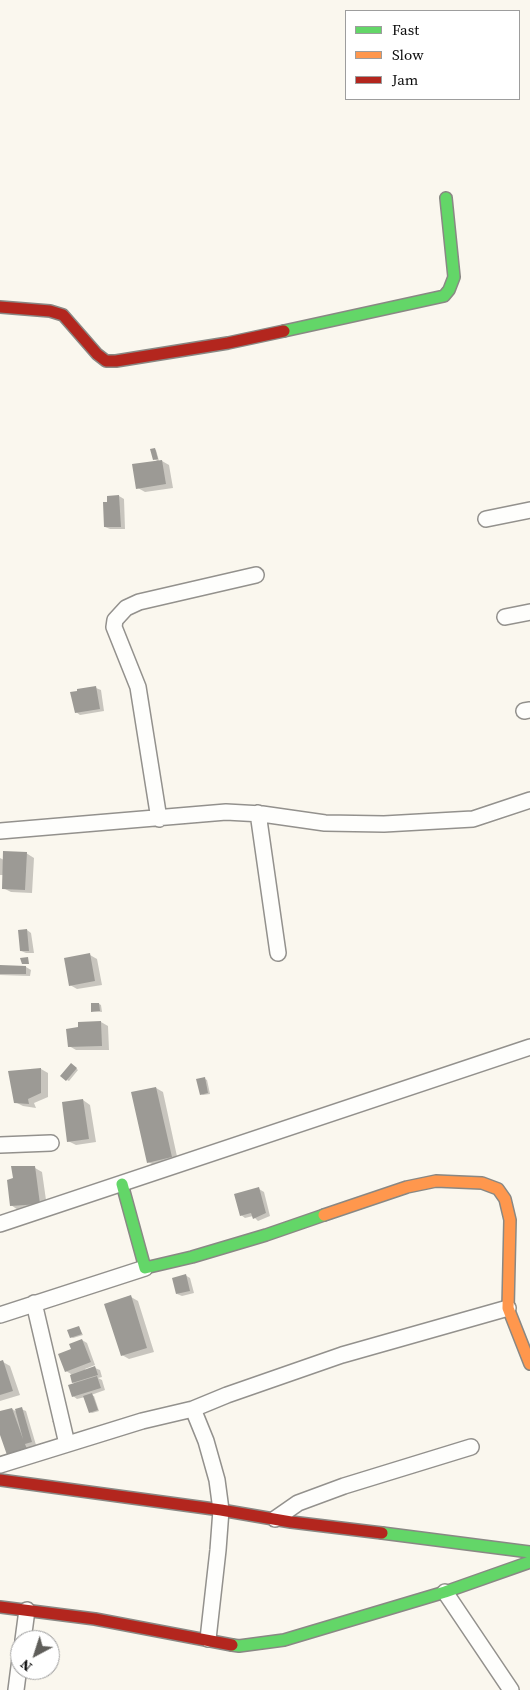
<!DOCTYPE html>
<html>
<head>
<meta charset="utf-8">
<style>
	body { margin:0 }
	#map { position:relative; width:530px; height:1690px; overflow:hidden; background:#faf7ee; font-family:"Source Serif 4",serif }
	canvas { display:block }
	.legend { position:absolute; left:345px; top:10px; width:175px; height:90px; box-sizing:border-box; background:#fff; border:1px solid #9d9d9d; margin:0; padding:6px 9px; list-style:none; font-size:15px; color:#0b0b0b }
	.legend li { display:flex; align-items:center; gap:10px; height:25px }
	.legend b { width:25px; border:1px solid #9d9d9d }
	.north { position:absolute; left:10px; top:1630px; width:50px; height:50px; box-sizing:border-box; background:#fff; border:1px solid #9d9d9d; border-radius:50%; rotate:220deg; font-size:14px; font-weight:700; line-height:20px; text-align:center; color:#0b0b0b }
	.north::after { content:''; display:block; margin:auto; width:18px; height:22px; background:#5f5e5a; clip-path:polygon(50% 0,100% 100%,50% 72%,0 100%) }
</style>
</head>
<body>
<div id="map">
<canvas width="530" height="1690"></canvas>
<ul class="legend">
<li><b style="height:6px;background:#63d668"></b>Fast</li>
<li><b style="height:6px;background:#ff974d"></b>Slow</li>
<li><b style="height:6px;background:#b3261e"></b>Jam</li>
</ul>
<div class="north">N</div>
</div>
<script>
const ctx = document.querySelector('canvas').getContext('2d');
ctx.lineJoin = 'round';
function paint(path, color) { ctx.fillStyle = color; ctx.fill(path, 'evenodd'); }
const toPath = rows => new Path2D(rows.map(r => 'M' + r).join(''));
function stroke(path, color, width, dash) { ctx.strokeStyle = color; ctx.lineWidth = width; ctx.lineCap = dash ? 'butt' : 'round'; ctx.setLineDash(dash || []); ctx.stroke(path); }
paint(toPath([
	[154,449,156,450,159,461,162,461,169,465,173,488,145,492,138,488,159,462,154,459],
	[119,496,124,499,125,529,110,529,105,527],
	[96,688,101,690,104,711,80,715,76,712],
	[26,853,34,858,32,893,11,892,3,888,4,875,0,875,0,858,4,860],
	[27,930,31,933,34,953,26,953,21,951],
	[90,955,97,959,102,985,77,989,70,985],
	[0,967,26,967,31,970,30,976,0,975],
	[99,1004,101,1005,102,1012,92,1011],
	[101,1022,108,1026,109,1050,76,1050,69,1046],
	[71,1064,78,1070,69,1081,67,1080],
	[41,1069,48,1073,48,1097,34,1103,36,1108,23,1106,15,1102,10,1072],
	[205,1079,207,1080,210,1094,203,1095,201,1094],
	[156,1088,163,1092,178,1161,156,1166,148,1162],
	[83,1100,90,1105,96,1142,76,1145,68,1141],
	[35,1168,42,1172,47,1207,18,1210,11,1205],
	[259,1189,264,1192,270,1216,258,1221,253,1216,245,1218,241,1215],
	[185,1275,190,1278,194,1293,182,1296,177,1294],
	[131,1297,138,1301,154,1352,129,1359,122,1355],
	[79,1327,83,1335,73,1338,71,1337],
	[82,1340,87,1343,95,1365,85,1369,86,1371,95,1368,100,1370,102,1377,98,1378,102,1380,105,1390,91,1395,94,1396,99,1411,92,1413,90,1412,85,1397,77,1399,73,1396,74,1385,71,1374,66,1371,73,1350],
	[0,1362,3,1362,10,1366,20,1395,0,1401],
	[12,1409,17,1412,21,1409,26,1411,36,1445,31,1446,33,1453,15,1458,0,1431,0,1412],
	[56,1420,60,1427,56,1428,52,1421]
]), '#0003');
paint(toPath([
	[155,448,158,459,153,460,150,449],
	[162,460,166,484,136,489,132,464],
	[119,495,121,527,104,527,103,502,107,502,107,496],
	[96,686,100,709,75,713,70,692,77,691,77,689],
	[3,851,27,852,25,890,2,889],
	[27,929,29,951,20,951,18,930],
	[90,953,95,981,69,986,64,958],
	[28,957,29,964,22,964,20,958],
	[0,965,26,966,26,974,0,974],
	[91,1003,99,1003,100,1011,91,1012],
	[101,1021,102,1046,68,1047,66,1029,78,1027,78,1022],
	[71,1063,77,1068,66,1081,60,1076],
	[41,1068,41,1093,28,1099,29,1104,14,1103,8,1071],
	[205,1077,208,1093,200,1095,196,1079],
	[156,1087,172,1157,147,1163,131,1092],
	[83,1099,89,1139,67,1142,62,1102],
	[11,1166,35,1166,40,1204,10,1206,7,1180,13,1178],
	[259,1187,266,1213,253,1219,251,1213,240,1216,234,1194],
	[186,1274,190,1291,176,1294,172,1278],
	[131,1295,147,1348,121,1356,104,1304],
	[79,1326,82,1334,70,1338,67,1330],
	[82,1339,91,1362,65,1372,58,1354,71,1349,69,1344],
	[3,1360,13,1391,0,1395,0,1361],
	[95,1366,98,1375,72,1383,70,1375],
	[97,1376,101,1388,72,1397,68,1385],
	[92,1393,98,1410,89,1413,83,1396],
	[22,1407,32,1442,25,1444,27,1449,7,1455,0,1435,0,1411,12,1408,23,1439,15,1409]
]), '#9c9a95');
const street = toPath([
	[486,519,530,510],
	[505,617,530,612],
	[524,711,530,710],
	[258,813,278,953],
	[159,819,138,687,114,627,115,620,126,608,139,602,256,575],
	[0,831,226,812,262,814,325,823,384,824,473,819,530,800],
	[0,1145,51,1143],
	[0,1224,530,1047],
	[34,1303,67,1444],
	[0,1315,145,1268],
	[193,1409,206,1441,217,1480,221,1510,218,1550,208,1639],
	[0,1465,142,1421,193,1409,227,1395,342,1355,508,1308],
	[275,1519,298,1503,344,1486,471,1447],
	[445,1592,511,1690],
	[23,1640,27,1610],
	[16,1690,20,1659]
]);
const fast = toPath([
	[284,331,444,296,449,290,454,277,446,198],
	[122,1184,145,1268,192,1257,266,1235,324,1215],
	[382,1533,530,1552],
	[232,1645,239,1646,284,1640,445,1592,530,1562]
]);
const slow = toPath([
	[324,1215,407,1187,436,1181,482,1183,498,1189,505,1199,510,1220,508,1308,530,1364]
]);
const jam = toPath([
	[0,307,50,311,63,315,97,354,106,361,116,361,228,343,284,331],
	[0,1480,221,1510,291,1522,382,1533],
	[0,1607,95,1619,232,1645]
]);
stroke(street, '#93918d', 18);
stroke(fast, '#898884', 14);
stroke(slow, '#898884', 14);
stroke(jam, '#898884', 14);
stroke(street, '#fefefc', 15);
stroke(fast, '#63d668', 11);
stroke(slow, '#ff974d', 11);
stroke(jam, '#b3261e', 11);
</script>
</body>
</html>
